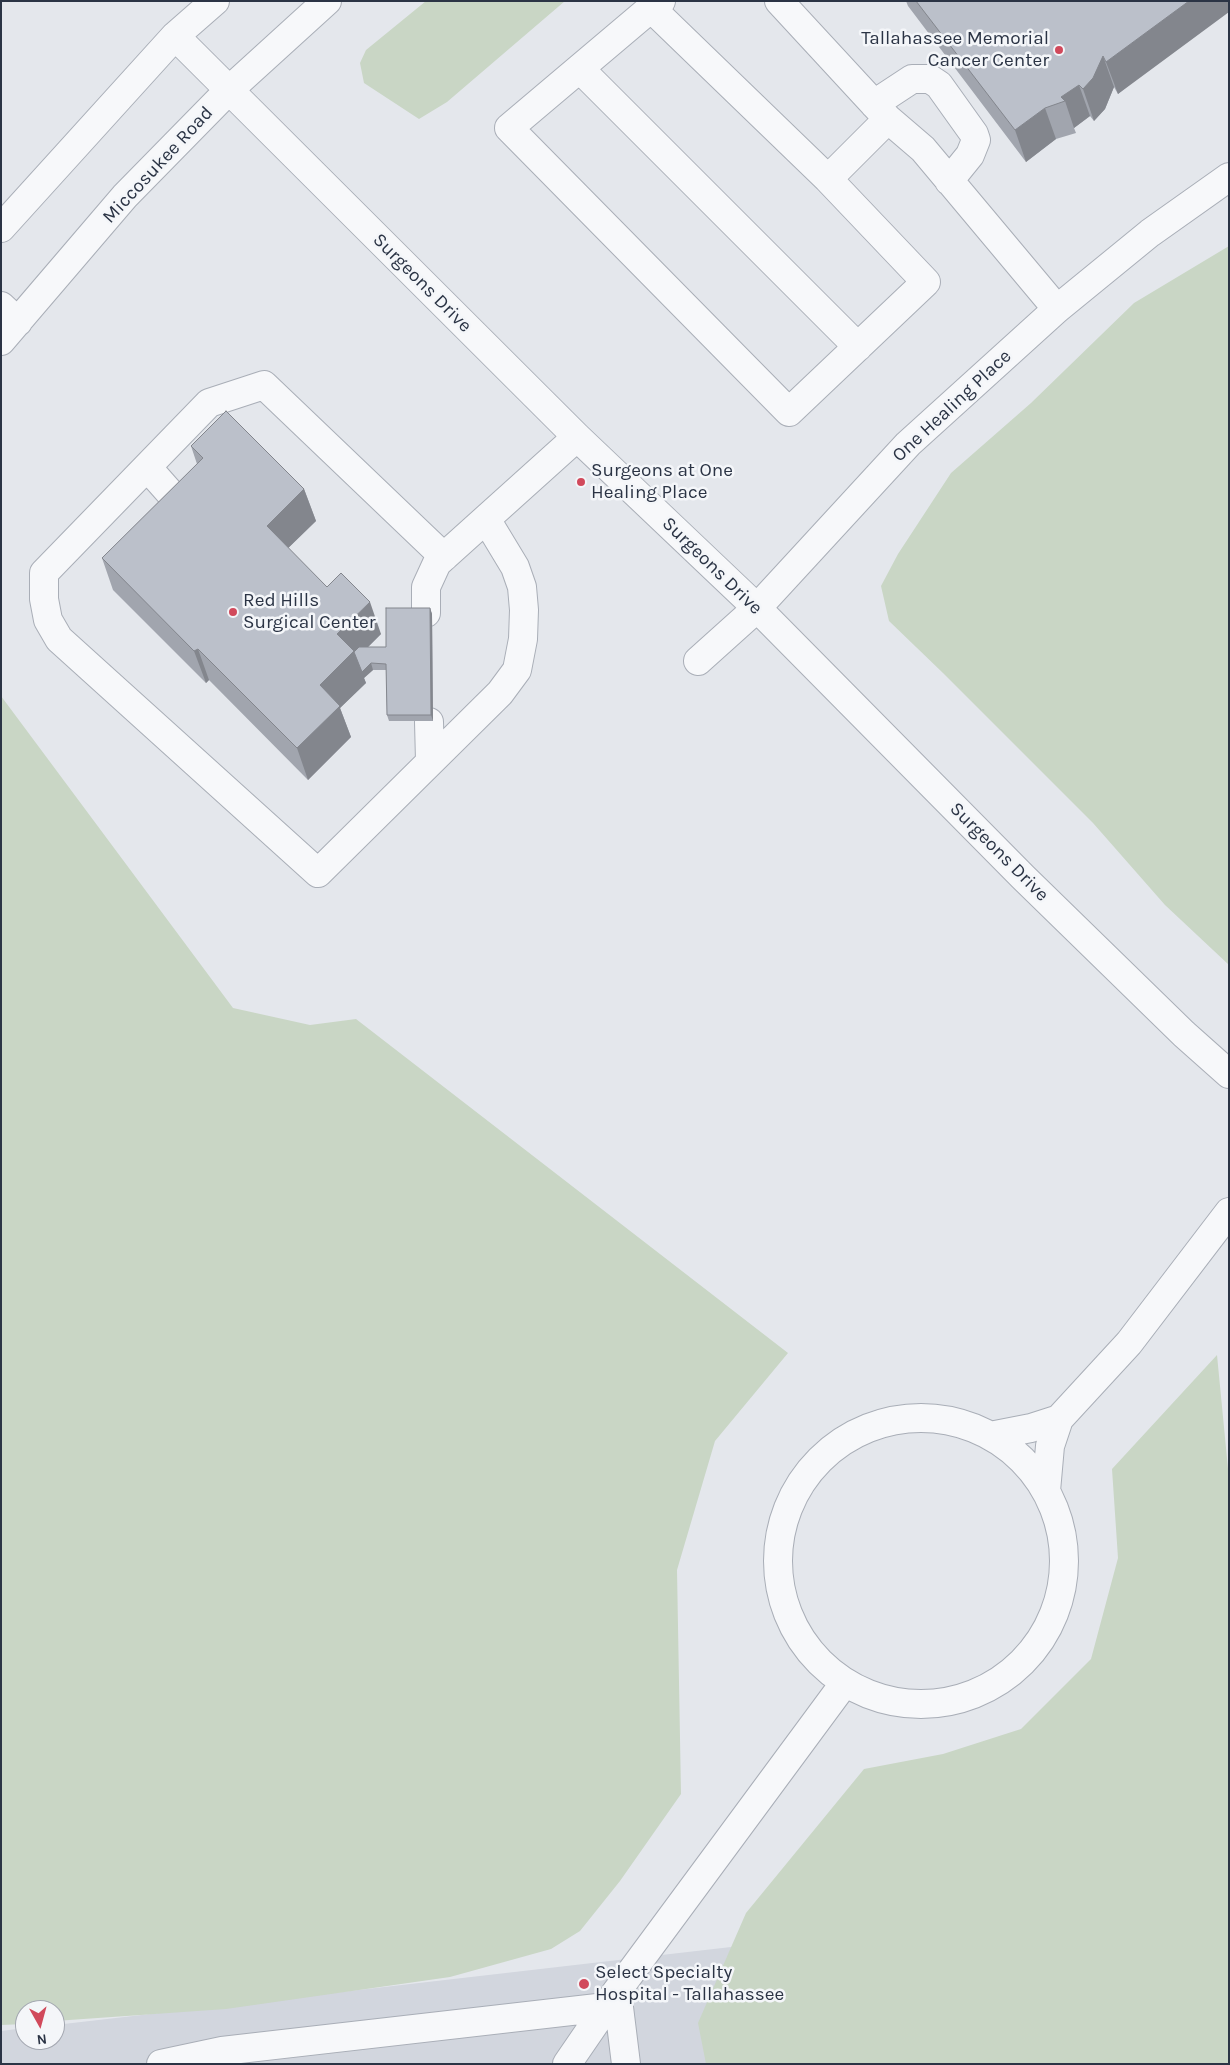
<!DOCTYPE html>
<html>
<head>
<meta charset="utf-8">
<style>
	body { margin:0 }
	#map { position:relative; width:1230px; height:2065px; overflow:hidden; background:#e4e7ec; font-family:Karla,sans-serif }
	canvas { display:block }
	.frame { position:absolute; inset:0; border:2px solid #2b3445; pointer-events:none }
	.north { position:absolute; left:15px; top:2000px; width:50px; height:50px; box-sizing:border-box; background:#f4f6f9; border:1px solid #a4a8b1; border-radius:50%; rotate:173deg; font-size:14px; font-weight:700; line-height:20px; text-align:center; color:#2b3445 }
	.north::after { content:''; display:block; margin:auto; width:18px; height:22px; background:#d1495b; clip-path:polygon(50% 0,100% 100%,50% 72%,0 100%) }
</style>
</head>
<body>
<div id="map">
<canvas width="1230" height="2065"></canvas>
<div class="frame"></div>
<div class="north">N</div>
</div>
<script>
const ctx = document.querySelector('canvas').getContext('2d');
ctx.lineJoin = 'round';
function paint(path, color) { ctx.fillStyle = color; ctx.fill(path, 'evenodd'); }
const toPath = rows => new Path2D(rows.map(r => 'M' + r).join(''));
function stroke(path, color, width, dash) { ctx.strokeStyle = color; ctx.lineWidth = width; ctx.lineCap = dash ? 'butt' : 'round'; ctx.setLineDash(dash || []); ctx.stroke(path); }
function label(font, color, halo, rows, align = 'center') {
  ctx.font = font + ' Karla,sans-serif'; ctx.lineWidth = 5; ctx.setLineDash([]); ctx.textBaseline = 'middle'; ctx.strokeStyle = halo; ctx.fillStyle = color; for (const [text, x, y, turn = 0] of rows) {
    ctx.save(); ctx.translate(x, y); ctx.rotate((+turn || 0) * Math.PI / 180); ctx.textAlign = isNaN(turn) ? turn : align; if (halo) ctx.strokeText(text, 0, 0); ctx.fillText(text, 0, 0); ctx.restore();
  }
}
paint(toPath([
	[757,1944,769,2064,1,2064,1,2031,25,2028,25,2040,55,2040,55,2025]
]), '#d2d6de');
paint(toPath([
	[426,1,565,1,447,102,419,119,364,83,360,63,366,50],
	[1229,246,1229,965,1165,905,1093,823,943,673,889,621,881,586,898,554,951,473,1031,403,1134,303],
	[1,696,233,1008,310,1025,356,1019,788,1353,715,1441,677,1570,681,1794,620,1881,580,1931,551,1949,450,1977,226,2009,55,2021,55,2010,25,2010,25,2024,1,2025],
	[1217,1355,1229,1479,1229,2064,706,2064,698,2023,746,1913,864,1769,943,1754,1021,1729,1091,1659,1118,1558,1112,1469]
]), '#c9d6c5');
const minor = toPath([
	[779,1,888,119,923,149,1057,309],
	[651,8,828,179,926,282,789,412,509,128,651,8,661,1],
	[175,36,577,437,757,608,1023,877,1184,1034,1229,1074],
	[580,69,858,347],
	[874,104,912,79,930,79,939,85,974,134,976,140,970,155,949,181],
	[828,179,888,119],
	[1,228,175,36,215,1],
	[1,306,18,322],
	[1,341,125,196,228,91,327,1],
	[147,467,178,502],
	[444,557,264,385,209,403,44,573,44,599,48,620,59,639,318,873,500,693,517,670,523,639,524,610,522,587,515,567,486,519],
	[426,613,426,587,437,563,577,437],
	[698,661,757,608,908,444,1057,309,1150,233,1229,177],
	[429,722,430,761],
	'778 1561a143 143 0 1 1 286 0a143 143 0 1 1-286 0Z',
	[990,1436,1031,1428,1059,1419,1129,1343,1229,1212],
	[1046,1491,1050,1446,1059,1419],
	[617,1991,626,2064],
	[161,2064,222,2051,606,2007],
	[567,2064,617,1991,843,1685]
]);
stroke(minor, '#a9aeb7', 30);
stroke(minor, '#f7f8fa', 28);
paint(toPath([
	[906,1,1229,1,1118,94,1114,87,1105,109,1094,121,1090,116,1074,128,1076,133,1056,139,1026,162,908,6],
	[191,446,304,489,316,521,288,548,327,587,381,634,368,647,386,647,430,608,432,614,433,721,389,721,387,715,386,670,373,670,364,678,366,683,340,708,351,737,308,780,209,680,206,683,113,590,102,558,197,464]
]), '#a1a5ae');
paint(toPath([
	[1189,1,1229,1,1229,12,1118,94,1106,62],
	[1103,56,1114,87,1105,109,1094,121,1083,89],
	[1079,85,1090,116,1074,128,1065,101,1061,97],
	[1045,108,1056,139,1026,162,1015,130],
	[304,489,316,521,278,558,267,526],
	[370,602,381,634,357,658,371,663,373,670,364,678,366,683,340,708,351,737,308,780,297,748,337,634],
	[430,608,432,614,433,721,431,715],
	[198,649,209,680,206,683,194,651]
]), '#83868d');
const building = toPath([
	[916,1,1189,1,1106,62,1103,56,1093,78,1083,89,1079,85,1061,97,1065,101,1045,108,1015,130,916,1],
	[226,411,304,489,267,526,327,587,341,573,370,602,337,634,354,651,320,685,340,706,297,748,198,649,194,651,102,558,203,458,191,446,226,411],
	[386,608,430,608,431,715,387,715,386,664,371,663,362,672,354,652,359,647,386,647,386,608]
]);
paint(building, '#bbc0ca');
stroke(building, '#83868d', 1);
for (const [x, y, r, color] of [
	[1059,50,5,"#d1495b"],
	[581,482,5,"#d1495b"],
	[233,612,5,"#d1495b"],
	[584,1984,6,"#d1495b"]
]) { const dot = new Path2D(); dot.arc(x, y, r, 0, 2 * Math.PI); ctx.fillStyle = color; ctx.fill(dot); stroke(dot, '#f4f6f9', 2); }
label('19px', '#2b3445', '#f4f6f9', [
	["Tallahassee Memorial",1049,39,"right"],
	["Cancer Center",1049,61,"right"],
	["Surgeons at One",591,471],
	["Healing Place",591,493],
	["Red Hills",243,601],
	["Surgical Center",243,623],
	["Select Specialty",595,1973],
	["Hospital - Tallahassee",595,1995]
], 'left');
label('19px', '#2b3445', '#f4f6f9', [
	["Miccosukee Road",158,165,-47],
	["Surgeons Drive",422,283,45],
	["One Healing Place",952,406,-43],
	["Surgeons Drive",712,566,44],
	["Surgeons Drive",999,852,45]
]);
</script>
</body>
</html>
